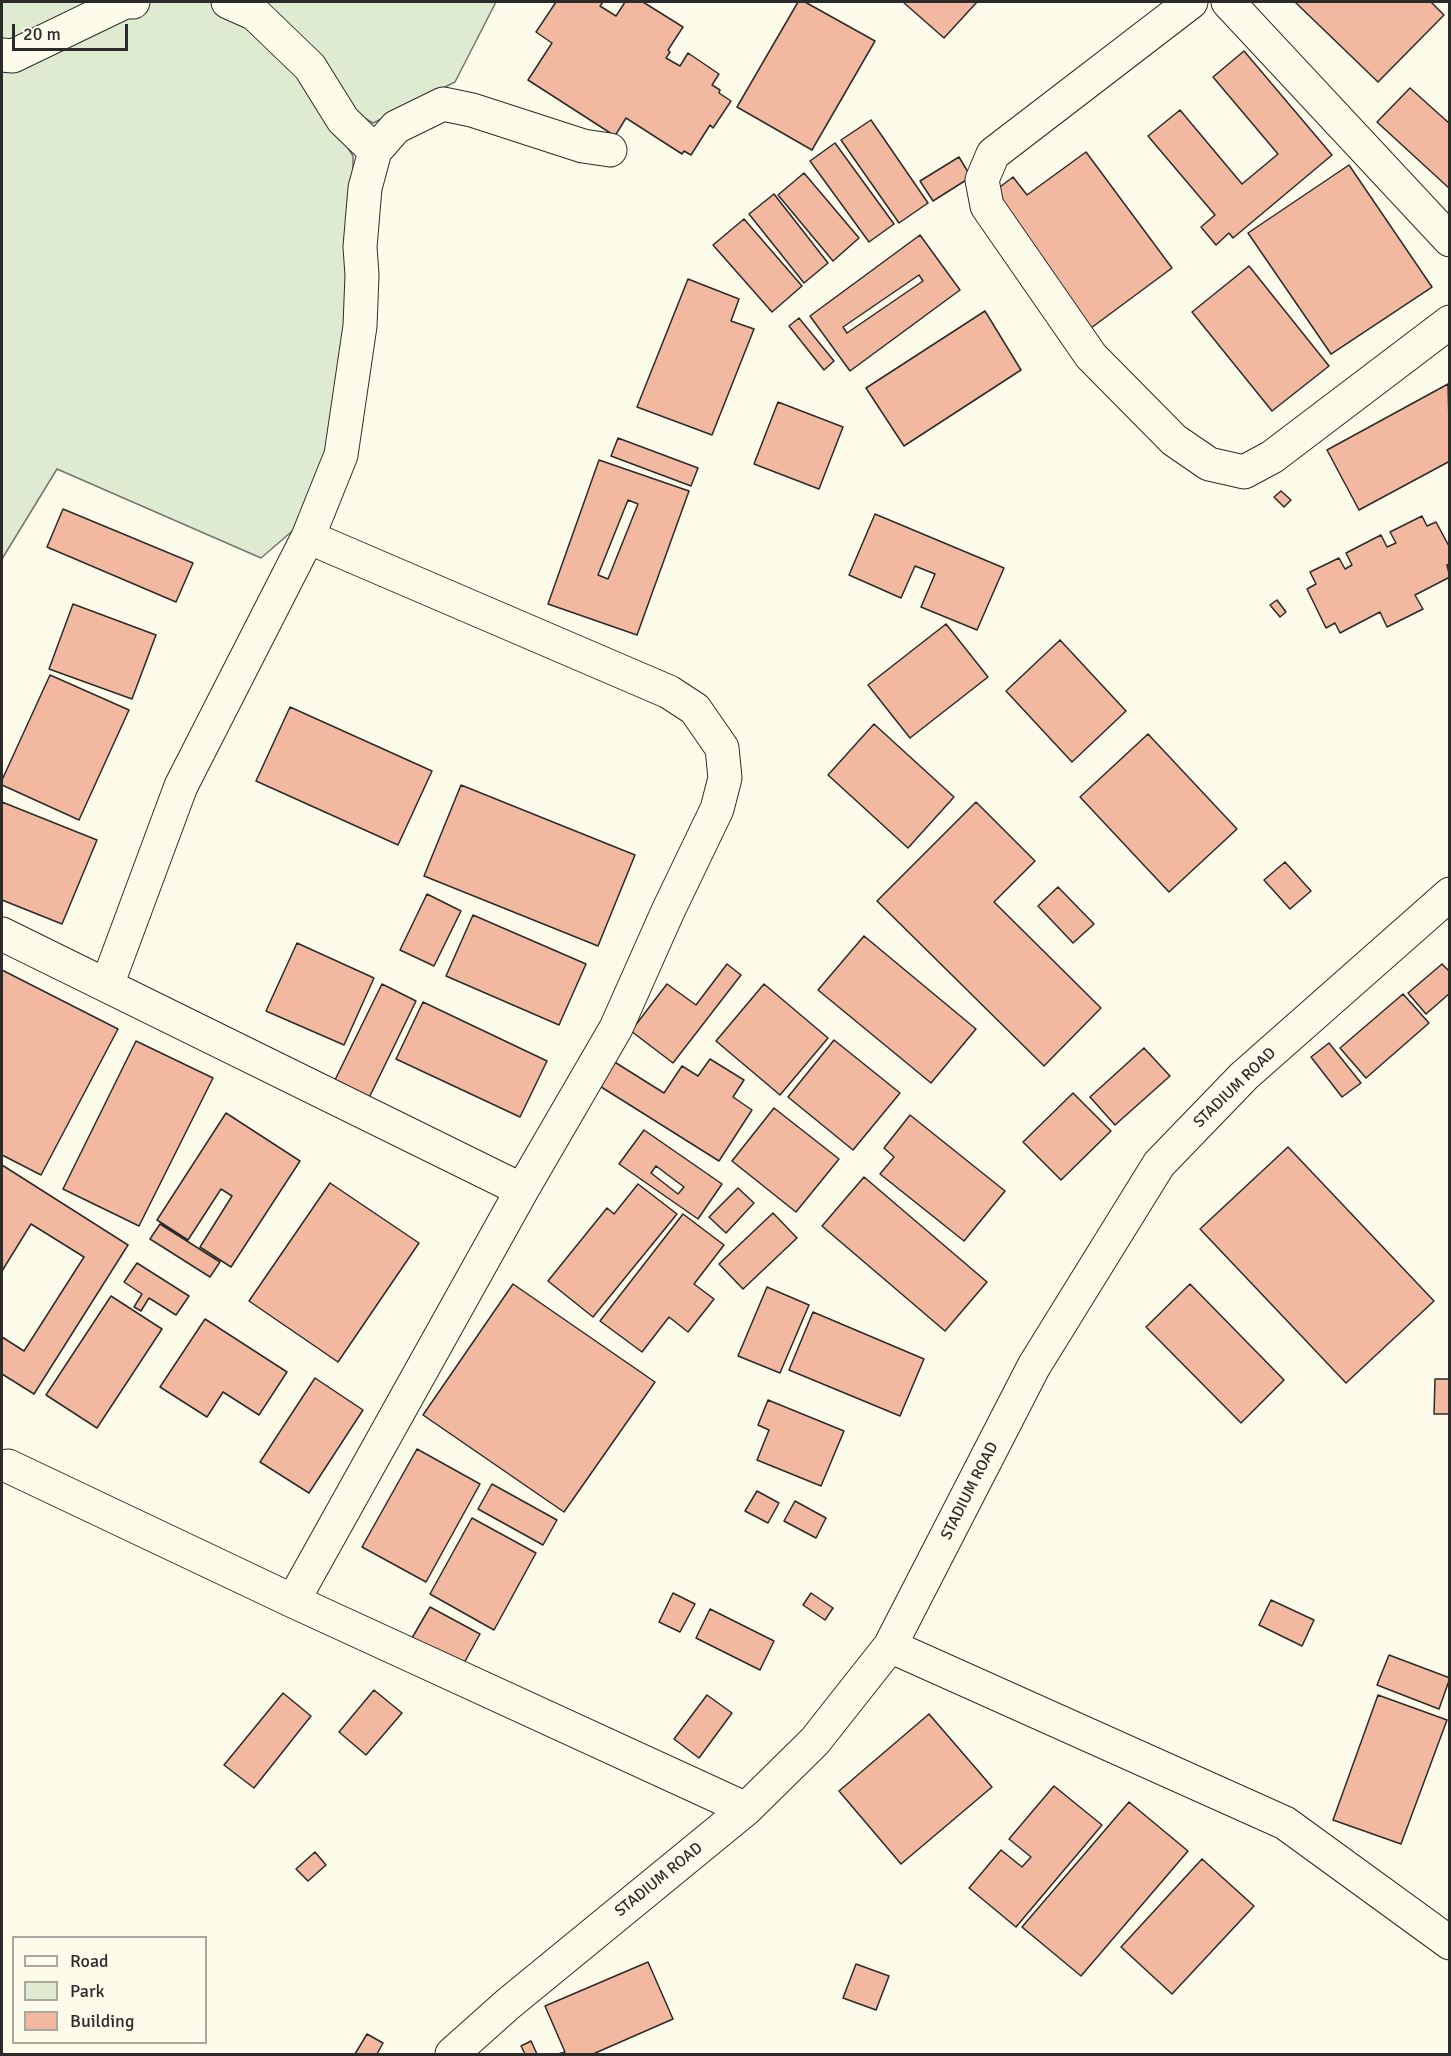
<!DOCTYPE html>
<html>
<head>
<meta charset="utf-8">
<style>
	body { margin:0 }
	#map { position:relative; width:1451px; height:2056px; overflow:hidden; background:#fdfbea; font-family:Signika,sans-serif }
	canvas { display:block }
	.frame { position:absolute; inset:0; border:3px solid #2b2b2b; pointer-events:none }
	.legend { position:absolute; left:12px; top:1936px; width:195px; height:108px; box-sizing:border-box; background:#fdfbea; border:2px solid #a9a89e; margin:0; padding:8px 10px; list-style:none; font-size:18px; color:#2b2b2b }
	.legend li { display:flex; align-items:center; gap:12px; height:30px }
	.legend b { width:30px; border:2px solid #a9a89e }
	.scale { position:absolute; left:12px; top:24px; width:116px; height:27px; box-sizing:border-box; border:3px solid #2b2b2b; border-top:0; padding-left:8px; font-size:18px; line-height:21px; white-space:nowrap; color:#2b2b2b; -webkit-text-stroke:4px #fdfbea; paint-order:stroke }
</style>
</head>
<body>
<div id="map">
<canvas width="1451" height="2056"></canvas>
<div class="frame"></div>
<ul class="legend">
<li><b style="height:8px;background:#fdfbea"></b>Road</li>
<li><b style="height:16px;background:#deebd1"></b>Park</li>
<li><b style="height:16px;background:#f2b8a0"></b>Building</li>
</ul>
<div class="scale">20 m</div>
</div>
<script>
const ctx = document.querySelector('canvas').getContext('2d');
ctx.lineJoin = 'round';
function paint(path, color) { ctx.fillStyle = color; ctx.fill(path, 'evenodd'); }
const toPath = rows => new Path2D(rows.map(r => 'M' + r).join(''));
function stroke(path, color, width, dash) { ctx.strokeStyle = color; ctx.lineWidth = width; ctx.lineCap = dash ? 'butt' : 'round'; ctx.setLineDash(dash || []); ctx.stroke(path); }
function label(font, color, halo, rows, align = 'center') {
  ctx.font = font + ' Signika,sans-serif'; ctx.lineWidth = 4.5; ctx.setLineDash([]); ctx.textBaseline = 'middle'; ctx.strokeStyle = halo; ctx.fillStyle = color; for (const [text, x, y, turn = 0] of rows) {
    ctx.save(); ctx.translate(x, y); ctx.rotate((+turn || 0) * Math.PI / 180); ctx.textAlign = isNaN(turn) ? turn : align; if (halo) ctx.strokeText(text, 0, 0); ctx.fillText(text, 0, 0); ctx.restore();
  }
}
const green = toPath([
	[2,2,496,2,455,82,373,123,309,86,353,156,353,201,340,403,304,521,261,558,57,469,2,559,2,2]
]);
paint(green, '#deebd1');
stroke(green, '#74746e', 1.5);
const building = toPath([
	[556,2,603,2,600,6,616,16,625,2,643,2,683,27,668,50,670,52,666,58,680,66,688,53,719,74,712,85,720,90,719,93,731,101,713,128,710,125,691,155,684,151,682,154,626,118,615,136,528,80,552,43,536,32,556,2],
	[798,2,805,2,875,41,812,150,737,107,798,2],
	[903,2,977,2,944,38,903,2],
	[1295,2,1431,2,1444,15,1378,82,1295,2],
	[1244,51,1332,155,1233,238,1229,233,1216,245,1201,227,1215,215,1148,136,1180,110,1242,184,1278,154,1213,77,1244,51],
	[1410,88,1450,124,1450,189,1377,122,1410,88],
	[871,120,928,203,899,223,841,140,871,120],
	[835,143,894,224,869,242,810,161,835,143],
	[1086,152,1172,268,1091,328,992,193,1013,177,1027,195,1086,152],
	[959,157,971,177,933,201,920,181,959,157],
	[1349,165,1432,287,1331,354,1248,233,1349,165],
	[804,173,859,238,833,261,778,195,804,173],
	[774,194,828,263,804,283,749,214,774,194],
	[744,219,802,286,772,312,713,245,744,219],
	[920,235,960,290,850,371,810,316,920,235],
	[919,275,923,281,847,333,843,327,919,275],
	[1249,266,1329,366,1272,411,1192,312,1249,266],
	[688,279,739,299,731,321,754,329,712,435,637,407,688,279],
	[985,311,1021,370,904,446,866,388,985,311],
	[799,318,834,361,824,370,789,326,799,318],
	[1448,384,1450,461,1359,510,1327,450,1448,384],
	[778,402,843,427,819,489,754,464,778,402],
	[618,438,698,468,691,486,611,456,618,438],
	[599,460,689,491,637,635,548,604,599,460],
	[628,500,638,504,608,579,598,575,628,500],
	[1281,491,1291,500,1284,507,1274,497,1281,491],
	[63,509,193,563,176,602,47,547,63,509],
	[875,514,1004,568,977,630,921,607,935,574,915,566,901,598,849,575,875,514],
	[1422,516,1427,526,1436,522,1450,548,1450,564,1447,565,1450,577,1415,595,1423,609,1387,627,1380,612,1340,633,1335,623,1326,628,1307,589,1316,584,1310,572,1339,558,1345,569,1352,565,1346,553,1381,535,1387,547,1396,543,1390,532,1422,516],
	[1277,600,1286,612,1280,617,1270,605,1277,600],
	[73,604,156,635,132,699,49,669,73,604],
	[946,624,988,677,910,738,868,685,946,624],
	[1060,640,1126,711,1072,762,1006,691,1060,640],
	[50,675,129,710,79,820,2,785,2,780,50,675],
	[290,707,432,771,398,845,256,781,290,707],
	[874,724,954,797,908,848,828,775,874,724],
	[1148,734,1237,829,1169,892,1080,797,1148,734],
	[461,785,635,855,598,946,424,876,461,785],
	[2,802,97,840,62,924,2,900,2,802],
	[976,802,1035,861,994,902,1101,1008,1044,1066,877,901,976,802],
	[1285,862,1311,891,1290,909,1264,880,1285,862],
	[1058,887,1094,924,1073,943,1038,906,1058,887],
	[427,894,461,911,434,966,400,950,427,894],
	[473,915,586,964,559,1025,446,976,473,915],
	[864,936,976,1029,931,1083,818,990,864,936],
	[297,943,374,978,344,1045,266,1011,297,943],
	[727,964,741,975,673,1063,631,1031,667,984,696,1005,727,964],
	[1442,964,1450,972,1450,993,1426,1014,1408,993,1442,964],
	[2,970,118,1029,41,1175,2,1155,2,970],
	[382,984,416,1001,367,1102,332,1086,382,984],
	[764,984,828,1038,780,1095,716,1041,764,984],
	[1403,994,1429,1023,1366,1078,1340,1048,1403,994],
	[423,1002,547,1061,520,1117,396,1059,423,1002],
	[834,1040,900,1093,853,1150,788,1097,834,1040],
	[136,1041,213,1078,139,1226,63,1189,136,1041],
	[1329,1043,1361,1083,1342,1097,1311,1057,1329,1043],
	[1144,1048,1170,1076,1115,1125,1090,1097,1144,1048],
	[710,1059,744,1080,733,1097,752,1110,719,1161,598,1085,613,1061,664,1093,682,1066,698,1076,710,1059],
	[1073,1093,1111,1131,1061,1180,1023,1142,1073,1093],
	[774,1108,839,1159,796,1212,732,1161,774,1108],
	[226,1113,300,1161,231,1267,200,1247,232,1196,221,1189,188,1240,157,1220,226,1113],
	[910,1115,1005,1191,964,1241,880,1174,894,1157,884,1148,910,1115],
	[644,1130,722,1184,698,1219,619,1164,644,1130],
	[656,1166,684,1187,678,1194,651,1173,656,1166],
	[1288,1147,1434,1301,1346,1383,1200,1229,1288,1147],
	[2,1165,128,1245,34,1394,2,1374,2,1337,24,1351,84,1257,31,1224,2,1271,2,1165],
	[864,1177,987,1282,945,1331,822,1226,864,1177],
	[330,1183,419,1243,338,1362,249,1301,330,1183],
	[638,1184,677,1214,593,1317,548,1281,607,1208,614,1214,638,1184],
	[738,1188,754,1203,726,1233,709,1217,738,1188],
	[773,1213,797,1238,743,1289,719,1264,773,1213],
	[683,1214,724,1245,694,1284,714,1299,688,1332,669,1317,642,1352,600,1321,683,1214],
	[160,1224,220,1262,210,1277,150,1239,160,1224],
	[137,1263,189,1296,176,1315,149,1298,141,1311,134,1307,142,1294,124,1282,137,1263],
	[513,1284,655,1382,564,1512,423,1415,513,1284],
	[1190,1284,1284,1380,1241,1423,1146,1327,1190,1284],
	[767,1287,809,1305,780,1373,738,1356,767,1287],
	[111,1296,162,1329,97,1428,46,1395,111,1296],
	[813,1312,924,1359,900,1416,789,1370,813,1312],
	[205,1319,287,1372,259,1415,223,1392,207,1417,160,1387,205,1319],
	[315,1378,363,1410,309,1493,260,1462,315,1378],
	[1435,1379,1450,1379,1450,1414,1434,1414,1435,1379],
	[768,1400,844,1431,821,1486,757,1460,769,1430,758,1425,768,1400],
	[417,1449,480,1484,426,1582,362,1547,417,1449],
	[492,1484,557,1520,543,1545,478,1509,492,1484],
	[757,1491,779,1503,768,1523,745,1511,757,1491],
	[795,1501,826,1518,816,1538,784,1521,795,1501],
	[472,1518,536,1553,494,1630,430,1594,472,1518],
	[673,1593,695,1604,680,1632,659,1622,673,1593],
	[811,1593,833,1608,825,1620,803,1605,811,1593],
	[1271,1600,1314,1620,1302,1646,1259,1625,1271,1600],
	[430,1607,480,1634,463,1665,412,1638,430,1607],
	[710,1609,774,1641,760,1670,696,1638,710,1609],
	[1389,1655,1450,1678,1439,1709,1377,1685,1389,1655],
	[374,1690,402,1713,366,1755,339,1732,374,1690],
	[283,1693,311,1716,254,1788,224,1765,283,1693],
	[707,1695,732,1713,699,1758,674,1739,707,1695],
	[1378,1695,1447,1720,1401,1844,1333,1820,1378,1695],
	[929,1714,992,1787,901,1864,839,1791,929,1714],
	[1054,1786,1102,1825,1016,1927,969,1888,1001,1850,1022,1867,1031,1857,1009,1839,1054,1786],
	[1129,1802,1188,1851,1081,1976,1022,1927,1129,1802],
	[315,1852,326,1865,308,1881,296,1869,315,1852],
	[1202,1859,1254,1906,1172,1994,1121,1947,1202,1859],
	[648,1962,673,2019,593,2054,558,2054,565,2052,545,2006,648,1962],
	[856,1964,889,1976,876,2010,843,1998,856,1964],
	[367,2034,383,2043,377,2054,355,2054,367,2034],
	[531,2041,537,2054,525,2054,521,2046,531,2041]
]);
paint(building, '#f2b8a0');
stroke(building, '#2b2b2b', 1.5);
const street = toPath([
	[228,2,255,14,310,67,343,120,375,151],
	[1191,2,993,154,982,180,987,206,1091,356,1174,440,1209,464,1244,472,1272,457,1450,322],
	[1228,2,1450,240],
	[2,55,13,56,125,2,133,2],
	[2,934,522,1190],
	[107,985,181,786,308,537,341,455,360,326,362,275,360,247,365,188,375,151,396,127,443,104,472,110,583,146,610,150],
	[8,1466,293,1601,746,1809],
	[293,1601,522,1190,616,1028,668,911,717,809,725,778,722,748,695,709,669,692,308,537],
	[890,1646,1285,1823,1450,1943],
	[452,2054,508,2004,746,1809,815,1741,890,1646,1034,1366,1159,1164,1244,1076,1450,894]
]);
stroke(street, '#2b2b2b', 35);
stroke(street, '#fdfbea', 33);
label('16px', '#2b2b2b', '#fdfbea', [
	["STADIUM ROAD",1235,1088,-44],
	["STADIUM ROAD",970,1491,-63],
	["STADIUM ROAD",659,1880,-39]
]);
</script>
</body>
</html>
